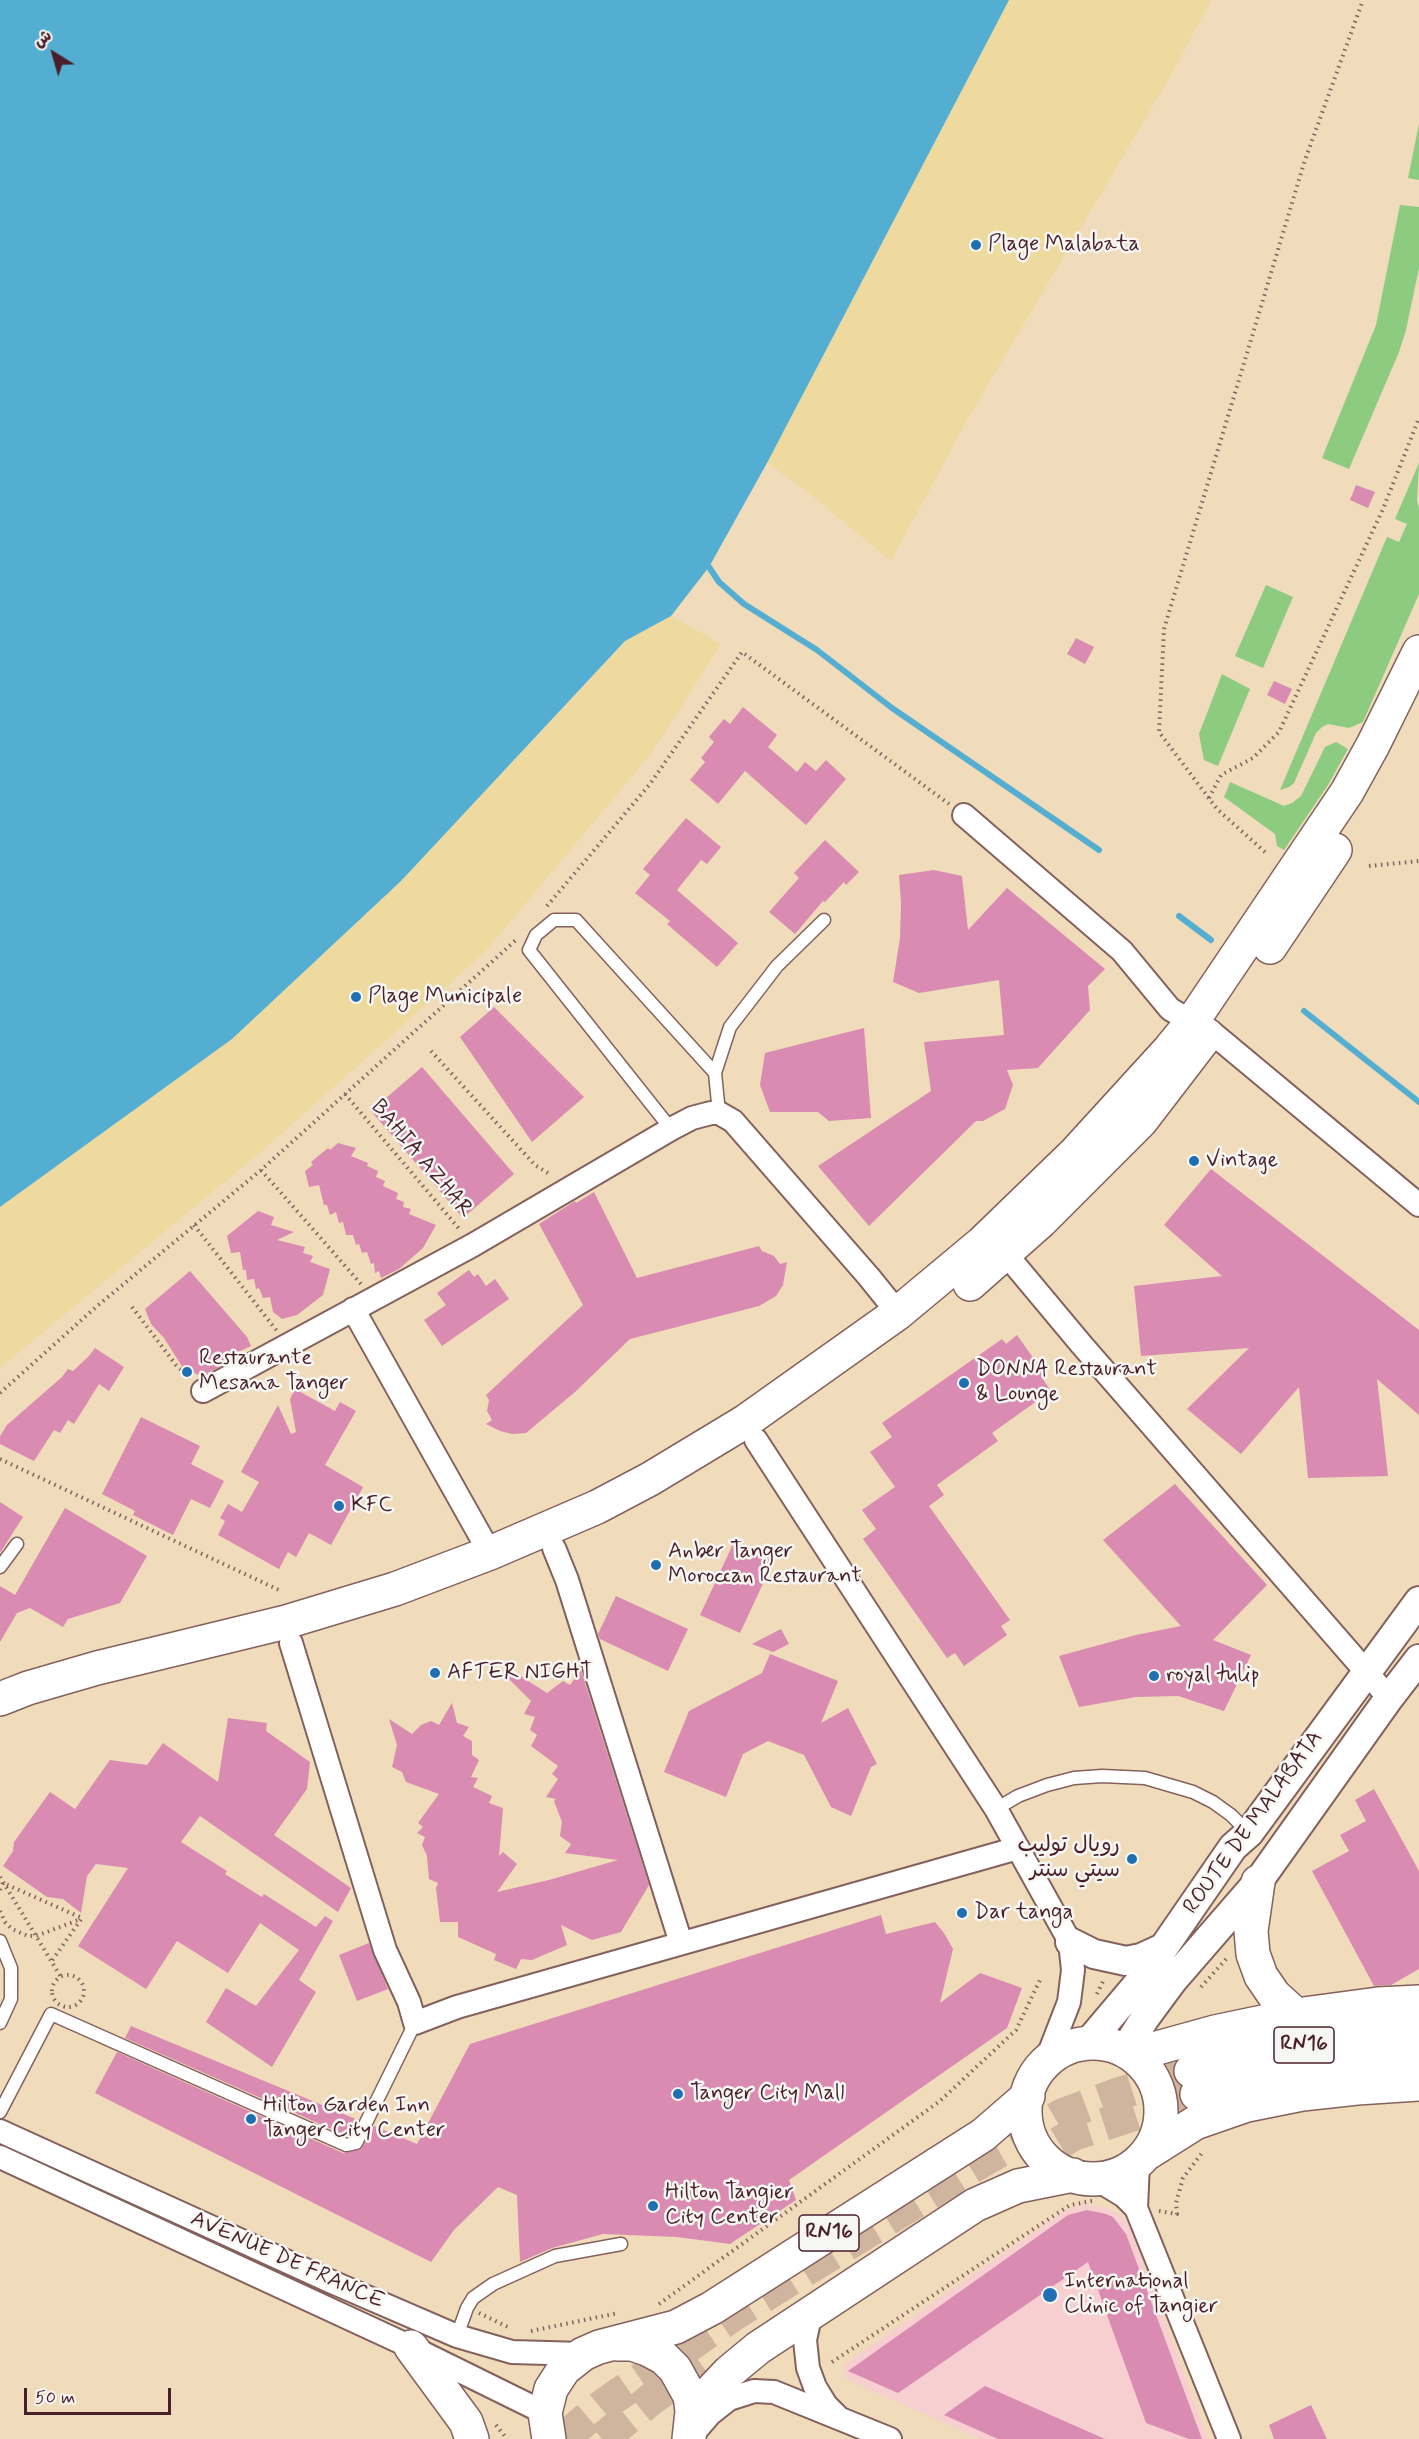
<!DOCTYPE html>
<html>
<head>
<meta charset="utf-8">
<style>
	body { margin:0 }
	#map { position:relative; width:1419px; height:2439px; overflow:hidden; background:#f0dbba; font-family:Mynerve,"Playpen Sans Arabic",sans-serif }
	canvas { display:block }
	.north { position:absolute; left:24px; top:24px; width:60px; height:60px; -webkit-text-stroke:4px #f6f6f2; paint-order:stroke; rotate:323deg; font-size:16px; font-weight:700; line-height:24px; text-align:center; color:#4a1f2b }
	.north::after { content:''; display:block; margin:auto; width:21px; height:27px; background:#4a1f2b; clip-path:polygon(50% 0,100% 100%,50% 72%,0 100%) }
	.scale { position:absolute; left:24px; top:2388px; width:147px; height:27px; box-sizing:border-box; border:3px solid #4a1f2b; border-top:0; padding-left:8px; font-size:18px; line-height:21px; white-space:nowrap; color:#4a1f2b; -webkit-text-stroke:4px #f6f6f2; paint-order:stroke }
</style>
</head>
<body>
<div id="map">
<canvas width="1419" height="2439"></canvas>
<div class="north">ش</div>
<div class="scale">50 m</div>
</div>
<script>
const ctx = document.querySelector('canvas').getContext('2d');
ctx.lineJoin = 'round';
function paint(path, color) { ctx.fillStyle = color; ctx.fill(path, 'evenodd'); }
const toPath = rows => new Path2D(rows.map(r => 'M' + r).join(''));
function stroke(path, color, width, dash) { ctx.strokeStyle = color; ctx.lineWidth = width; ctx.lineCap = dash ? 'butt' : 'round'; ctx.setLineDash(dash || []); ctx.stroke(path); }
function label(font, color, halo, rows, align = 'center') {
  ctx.font = font + ' Mynerve,"Playpen Sans Arabic",sans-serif'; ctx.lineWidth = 5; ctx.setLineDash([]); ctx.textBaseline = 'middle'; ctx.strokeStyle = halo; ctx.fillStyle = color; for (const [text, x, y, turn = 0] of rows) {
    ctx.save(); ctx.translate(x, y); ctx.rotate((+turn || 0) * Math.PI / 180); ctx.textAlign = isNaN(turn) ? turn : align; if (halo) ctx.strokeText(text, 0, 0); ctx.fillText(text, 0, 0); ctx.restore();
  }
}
paint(toPath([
	[1082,2204,1107,2208,1123,2217,1131,2229,1208,2439,980,2439,850,2381,845,2377,844,2366,849,2361,1064,2211]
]), '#f7cfd0');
paint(toPath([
	[1419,124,1419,180,1408,178],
	[1400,205,1419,207,1419,268,1406,330,1399,352,1349,469,1322,458,1376,325],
	[1419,463,1417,500,1419,508,1419,594,1363,722,1349,728,1328,724,1322,727,1316,733,1294,783,1289,787,1280,790,1387,537,1399,542,1407,524,1395,519],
	[1266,585,1293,597,1263,668,1235,656],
	[1222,674,1250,689,1218,766,1204,760,1199,734],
	[1336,742,1348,749,1328,785,1284,850,1277,846,1275,834,1224,797,1230,782,1284,806,1292,803,1301,796,1325,747]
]), '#8dcb81');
paint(toPath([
	[1009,0,1211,0,1174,70,967,420,891,561,804,489,767,463],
	[671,616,721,644,653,751,485,952,263,1150,0,1368,0,1207,232,1039,401,881,626,641]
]), '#eeda9e');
paint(toPath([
	[0,0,1009,0,767,463,709,567,671,616,625,641,401,881,232,1039,0,1207]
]), '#54aed1');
stroke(toPath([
	[709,567,719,582,744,604,817,650,892,708,1099,850],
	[1179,916,1211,940],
	[1304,1011,1419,1102]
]), '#54aed1', 6);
paint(toPath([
	[1356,485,1375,492,1368,508,1350,500],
	[1076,638,1094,647,1085,664,1067,654],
	[1274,681,1292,689,1285,704,1267,695],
	[743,707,777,735,768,747,797,772,805,762,816,771,826,760,846,779,806,825,745,771,718,804,690,780,705,762,701,758,714,742,709,737,724,719,730,724],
	[686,818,721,847,707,864,701,860,677,890,738,943,717,967,667,924,670,921,635,893,650,875,643,869],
	[825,840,859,872,846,885,844,882,825,902,823,901,795,934,769,912,799,878,794,873],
	[934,870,962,876,968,930,1007,888,1105,969,1088,986,1090,1010,1038,1068,1007,1070,1013,1085,1005,1109,983,1121,976,1121,869,1226,818,1166,931,1091,924,1042,1004,1035,999,980,919,993,893,982,900,938,901,903,899,875],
	[494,1007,584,1097,532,1142,460,1037],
	[864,1028,871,1118,829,1121,818,1112,770,1112,760,1085,765,1053],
	[422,1067,514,1174,463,1218,371,1111],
	[338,1143,356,1148,351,1156,368,1163,367,1166,378,1171,376,1177,385,1181,383,1186,398,1193,396,1199,404,1202,403,1207,411,1209,409,1214,436,1225,423,1248,399,1269,381,1278,379,1271,375,1273,374,1263,371,1264,367,1252,362,1253,359,1244,356,1245,353,1235,346,1235,343,1222,339,1223,336,1212,330,1215,327,1205,324,1205,319,1185,309,1187,305,1171,313,1165,311,1162,328,1148,330,1150],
	[1211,1169,1419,1330,1419,1415,1377,1379,1388,1476,1308,1478,1299,1387,1241,1454,1187,1409,1249,1348,1141,1356,1134,1286,1222,1276,1164,1225],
	[594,1192,637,1278,759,1246,762,1251,774,1256,780,1264,787,1262,783,1285,776,1296,759,1306,630,1339,575,1392,526,1433,512,1434,500,1431,486,1424,492,1420,487,1411,489,1400,486,1395,583,1305,539,1224,575,1201,576,1203],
	[258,1211,274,1217,271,1225,294,1232,277,1240,305,1247,303,1253,313,1256,310,1262,330,1269,323,1295,297,1315,282,1319,273,1312,270,1297,263,1298,259,1288,256,1289,254,1279,247,1280,246,1270,243,1270,240,1252,231,1253,227,1236],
	[469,1270,474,1277,478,1274,486,1286,495,1279,509,1299,442,1346,424,1320,446,1305,437,1293],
	[190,1271,247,1337,251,1346,234,1354,218,1368,201,1376,183,1368,164,1338,151,1324,145,1309],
	[1017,1335,1046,1376,1042,1378,1051,1391,992,1433,998,1441,937,1485,944,1495,929,1506,1010,1620,1001,1626,1007,1635,964,1666,955,1653,947,1658,863,1539,876,1529,862,1510,895,1487,870,1452,892,1437,882,1423,1002,1339,1006,1344],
	[95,1348,124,1367,109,1391,99,1384,74,1424,68,1420,60,1433,54,1430,34,1461,0,1444,0,1436,7,1425,62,1377,68,1369,73,1371,89,1356],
	[295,1389,335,1411,340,1402,356,1411,325,1465,363,1487,331,1545,309,1533,296,1557,288,1552,279,1569,218,1535,225,1521,220,1518,228,1504,242,1512,259,1482,241,1472,278,1405,291,1434,296,1432,290,1399],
	[141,1417,200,1446,191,1464,224,1481,210,1508,191,1499,173,1535,133,1515,135,1511,102,1494],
	[1175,1484,1267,1585,1213,1640,1251,1655,1224,1711,1178,1696,1136,1697,1079,1707,1059,1656,1136,1635,1181,1626,1103,1540],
	[0,1502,23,1517,0,1553],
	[65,1508,147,1556,120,1603,68,1619,63,1627,30,1608,17,1613,0,1642,0,1586,15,1595],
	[734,1542,774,1560,740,1633,700,1615],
	[616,1596,688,1629,668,1671,600,1639,598,1634],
	[781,1629,789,1644,773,1652,752,1644],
	[770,1654,838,1681,821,1723,848,1708,877,1764,871,1767,851,1816,831,1807,804,1755,768,1741,743,1754,726,1797,664,1772,689,1711,762,1673],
	[508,1668,547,1693,563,1681,570,1685,581,1670,649,1885,621,1932,592,1940,561,1925,567,1945,532,1960,521,1959,516,1969,494,1960,496,1954,458,1937,458,1922,440,1922,436,1888,438,1883,429,1879,427,1856,422,1845,425,1837,417,1833,423,1827,418,1823,439,1794,406,1782,402,1772,392,1767,397,1745,389,1719,412,1734,421,1725,431,1721,439,1725,452,1703,457,1723,469,1727,463,1736,472,1741,472,1755,479,1760,471,1777,478,1778,473,1787,492,1796,489,1803,503,1808,499,1856,503,1852,517,1864,497,1892,549,1880,618,1860,565,1853,571,1844,560,1836,562,1822,554,1801,556,1799,546,1797,558,1779,552,1774,558,1766,531,1746,537,1735,530,1730,535,1717,524,1714,531,1701,503,1673],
	[228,1718,267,1723,266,1731,310,1762,307,1789,274,1835,351,1888,338,1912,200,1816,181,1842,227,1871,225,1874,262,1897,264,1894,316,1927,325,1916,333,1921,299,1980,316,1992,272,2067,206,2022,226,1988,256,2006,299,1950,260,1923,228,1973,177,1941,146,1989,78,1946,128,1868,96,1864,87,1876,81,1913,63,1899,47,1897,3,1866,13,1851,14,1842,50,1792,75,1809,110,1760,147,1765,163,1743,218,1782],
	[1374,1789,1419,1871,1419,1969,1391,1985,1374,1986,1312,1871,1349,1851,1340,1835,1366,1821,1355,1800],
	[881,1915,886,1934,935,1922,944,1933,953,1949,940,2003,980,1973,1022,1988,1007,2028,789,2180,796,2200,730,2244,677,2237,603,2234,552,2248,520,2262,517,2195,498,2187,454,2230,431,2262,95,2093,117,2052,343,2153,361,2149,374,2126,417,2144,470,2044],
	[369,1943,388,1989,357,2001,339,1955],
	[131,2026,303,2097,358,2120,350,2136,347,2136,125,2038],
	[1087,2210,1106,2214,1113,2217,1126,2234,1202,2439,1189,2439,1146,2423,1088,2262,898,2393,848,2371,1068,2215],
	[985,2386,1105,2439,998,2439,944,2415],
	[1311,2405,1327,2439,1274,2439,1269,2425]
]), '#d98bb2');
stroke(toPath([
	[1059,2143,1074,2134,1197,2094],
	[563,2439,602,2406,733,2315,972,2167,1062,2115,1118,2094,1191,2071],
	[602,2439,654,2397,701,2364]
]), '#cfb59d', 33, [33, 16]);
const service = toPath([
	[719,1113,715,1073,730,1027,777,966,824,920],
	[671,1129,529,950,536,935,554,920,576,920,715,1073],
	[0,1567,17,1544],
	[996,1809,1018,1796,1047,1785,1074,1778,1102,1776,1145,1778,1193,1792,1213,1802,1231,1815,1249,1833],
	[0,1941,11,1968,11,1999,0,2023],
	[0,2112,51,2014,346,2145,356,2143,415,2023],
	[457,2336,467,2308,473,2298,493,2284,555,2256,621,2244]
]);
const minor = toPath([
	[964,815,1122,951,1170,1009,1192,1022],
	[1210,1031,1419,1205],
	[1005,1253,1081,1344,1389,1698],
	[353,1309,490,1553],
	[203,1391,473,1245,671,1129,692,1118,711,1113,719,1113,733,1121,869,1277,898,1313],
	[756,1440,996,1809,1070,1942,1073,1970,1069,2002,1045,2064],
	[554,1548,567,1580,681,1943],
	[291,1643,385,1950,409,2002,415,2023,457,2007,1018,1848],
	[0,2131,332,2282,457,2336,512,2352,583,2354],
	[0,2157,411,2347,545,2413],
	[1096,2179,1124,2196,1136,2208,1229,2439],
	[1136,2208,1138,2163],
	[811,2312,805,2340,808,2368,815,2387,826,2405,837,2416],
	[698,2428,710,2414,729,2399,754,2391,774,2392,890,2439]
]);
const tertiary = toPath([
	[1070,1942,1094,1954,1126,1961,1141,1958,1163,1948],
	[1087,2044,1142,1979,1233,1847,1249,1833,1419,1601],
	[1124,2051,1145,2018,1173,1980,1258,1882,1389,1698,1419,1659]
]);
const secondary = toPath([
	[1270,947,1335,850],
	[970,1284,1040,1222,1141,1121,1207,1035],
	[0,1699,28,1688,97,1668,286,1622,395,1589,490,1553,597,1507,650,1479,746,1421,898,1313,982,1243,1075,1153,1169,1050,1192,1022,1347,792,1373,745,1419,652]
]);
const primary = toPath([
	[1258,1882,1251,1931,1253,1954,1261,1976,1274,1995,1296,2015],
	'1025 2111a68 68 0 1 1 136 0a68 68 0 1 1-136 0Z',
	[1132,2055,1215,2032,1296,2015,1378,2004,1419,2002],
	[1191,2071,1277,2050,1336,2040,1419,2030],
	[1197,2094,1287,2074,1419,2056],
	[1146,2154,1195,2123,1247,2105,1302,2094,1357,2088,1419,2084],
	[618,2344,632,2344,647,2349,664,2358,675,2369,690,2396,692,2411,689,2439],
	[411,2347,466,2422,472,2439],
	[692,2411,729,2372,758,2348,975,2205,1018,2186,1073,2175],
	[549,2439,545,2413,551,2389,564,2369,583,2354,599,2347,676,2327,712,2308,983,2135,1028,2096]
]);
stroke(service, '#84615d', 15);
stroke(minor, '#84615d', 26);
stroke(tertiary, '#84615d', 32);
stroke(secondary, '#84615d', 36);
stroke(primary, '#84615d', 36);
stroke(toPath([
	[1209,798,1221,775,1253,758,1279,732,1383,509,1419,418],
	[1265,852,1217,809,1159,732,1164,629,1305,160,1363,0],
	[1369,866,1419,861],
	[547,906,650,784,742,652,949,804],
	[431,1051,535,1165,551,1175],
	[345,1094,461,1231],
	[261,1170,361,1284],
	[194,1225,277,1331],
	[132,1307,176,1365,190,1378],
	[0,1393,96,1307,261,1170,516,940],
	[0,1459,279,1590],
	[0,1877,61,1977],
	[0,1890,3,1883,82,1918,51,1962],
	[0,1911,5,1922,12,1929,28,1936,36,1936,81,1919],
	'52 1991a16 16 0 1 1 32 0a16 16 0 1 1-32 0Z',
	[1201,1987,1228,1957],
	[1097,1994,1104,1979],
	[1159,2211,1177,2214,1176,2203,1183,2178,1202,2153],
	[659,2304,940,2101,1016,2030,1040,1980],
	[479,2313,510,2328],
	[531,2331,618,2313],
	[832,2362,1070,2205,1092,2201],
	[496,2425,507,2439]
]), '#84615d', 4, [1.5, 4.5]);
stroke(service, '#fff', 12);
stroke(minor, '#fff', 22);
stroke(tertiary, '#fff', 28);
stroke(secondary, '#fff', 33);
stroke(primary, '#fff', 33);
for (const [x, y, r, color] of [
	[976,245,6,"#1f6fb2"],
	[356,997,6,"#1f6fb2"],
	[1194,1161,6,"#1f6fb2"],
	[187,1372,6,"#1f6fb2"],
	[964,1383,6,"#1f6fb2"],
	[339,1506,6,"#1f6fb2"],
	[656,1565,6,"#1f6fb2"],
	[435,1673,6,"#1f6fb2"],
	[1154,1676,6,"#1f6fb2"],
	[1132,1859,6,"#1f6fb2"],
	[962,1913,6,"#1f6fb2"],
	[678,2094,6,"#1f6fb2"],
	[251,2119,6,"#1f6fb2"],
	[653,2206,6,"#1f6fb2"],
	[1050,2295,8,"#1f6fb2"]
]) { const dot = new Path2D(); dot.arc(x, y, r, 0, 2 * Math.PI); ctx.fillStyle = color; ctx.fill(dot); stroke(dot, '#f6f6f2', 2); }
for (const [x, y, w] of [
	[1304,2045,60],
	[829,2233,60]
]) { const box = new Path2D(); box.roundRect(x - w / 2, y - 18, w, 36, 4.5); ctx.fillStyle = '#f6f6f2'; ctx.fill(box); stroke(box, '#4a1f2b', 1.5); }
label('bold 21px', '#4a1f2b', null, [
	["RN16",1304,2045],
	["RN16",829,2233]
]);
label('22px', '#4a1f2b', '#f6f6f2', [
	["Plage Malabata",988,245],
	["Plage Municipale",368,997],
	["Vintage",1206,1161],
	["Restaurante",199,1359],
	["Mesana Tanger",199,1384],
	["DONNA Restaurant",976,1370],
	["& Lounge",976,1395],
	["KFC",351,1506],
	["Anber Tanger",668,1552],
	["Moroccan Restaurant",668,1577],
	["AFTER NIGHT",447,1673],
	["royal tulip",1166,1676],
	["رويال توليب",1120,1846,"right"],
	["سيتي سنتر",1120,1871,"right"],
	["Dar tanga",974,1913],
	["Tanger City Mall",690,2094],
	["Hilton Garden Inn",263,2106],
	["Tanger City Center",263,2131],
	["Hilton Tangier",665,2193],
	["City Center",665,2218],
	["International",1064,2282],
	["Clinic of Tangier",1064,2307]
], 'left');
label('22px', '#4a1f2b', '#f6f6f2', [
	["BAHIA AZHAR",421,1159,50],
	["ROUTE DE MALABATA",1254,1823,-54],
	["AVENUE DE FRANCE",287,2261,24]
]);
</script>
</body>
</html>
